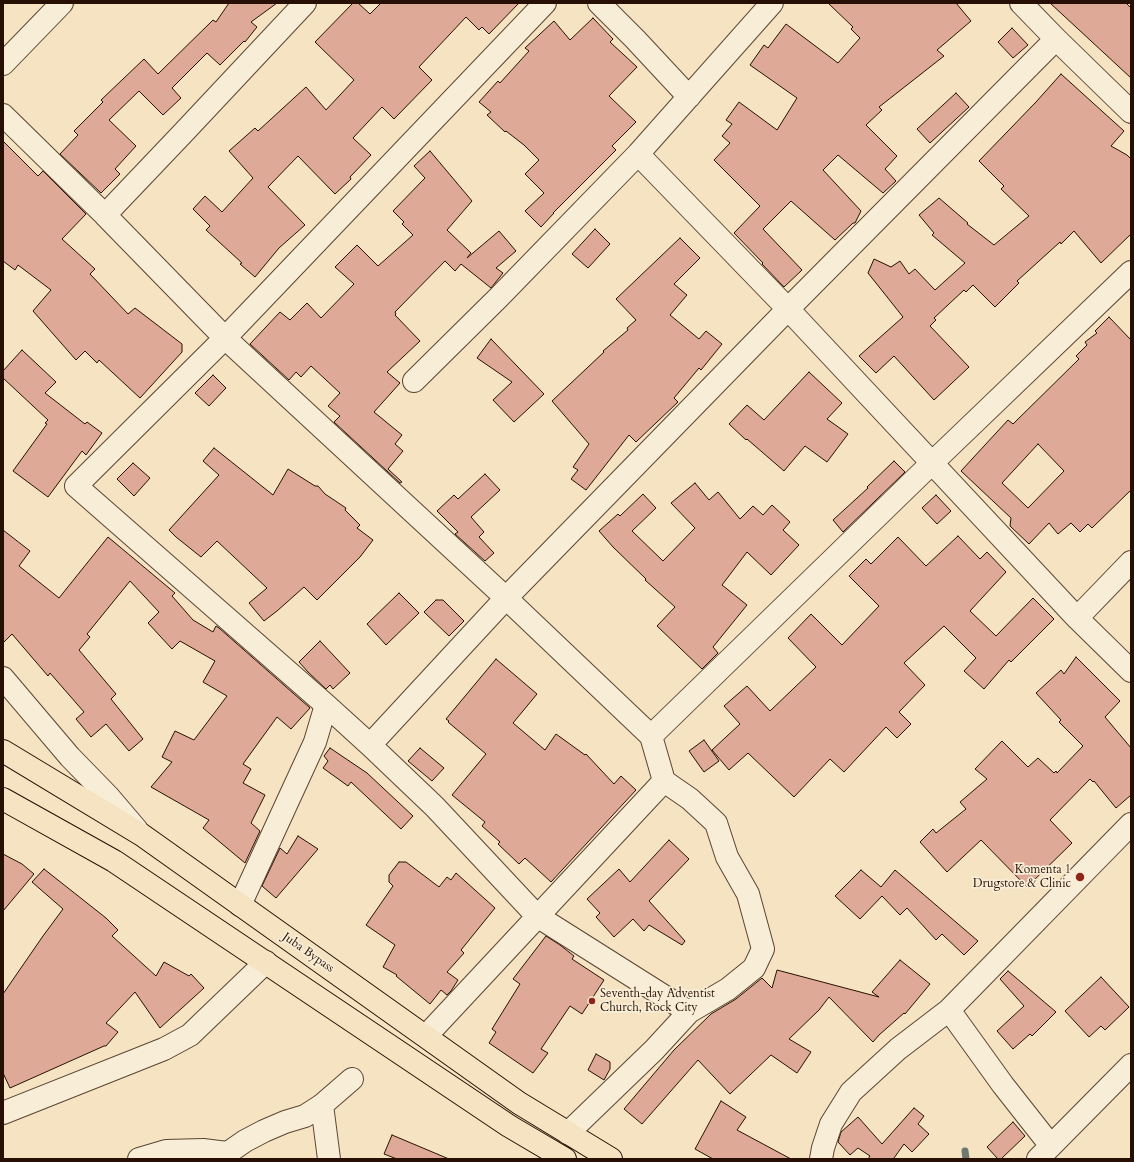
<!DOCTYPE html>
<html>
<head>
<meta charset="utf-8">
<style>
	body { margin:0 }
	#map { position:relative; width:1134px; height:1162px; overflow:hidden; background:#f5e3c2; font-family:Cardo,serif }
	canvas { display:block }
	.frame { position:absolute; inset:0; border:4px solid #271003; pointer-events:none }
</style>
</head>
<body>
<div id="map">
<canvas width="1134" height="1162"></canvas>
<div class="frame"></div>
</div>
<script>
const ctx = document.querySelector('canvas').getContext('2d');
ctx.lineJoin = 'round';
const toPath = rows => new Path2D(rows.map(r => 'M' + r).join(''));
function stroke(path, color, width, dash) { ctx.strokeStyle = color; ctx.lineWidth = width; ctx.lineCap = dash ? 'butt' : 'round'; ctx.setLineDash(dash || []); ctx.stroke(path); }
function paint(path, color) { ctx.fillStyle = color; ctx.fill(path, 'evenodd'); }
function label(font, color, halo, rows, align = 'center') {
  ctx.font = font + ' Cardo,serif'; ctx.lineWidth = 3.5; ctx.setLineDash([]); ctx.textBaseline = 'middle'; ctx.strokeStyle = halo; ctx.fillStyle = color; for (const [text, x, y, turn = 0] of rows) {
    ctx.save(); ctx.translate(x, y); ctx.rotate((+turn || 0) * Math.PI / 180); ctx.textAlign = isNaN(turn) ? turn : align; if (halo) ctx.strokeText(text, 0, 0); ctx.fillText(text, 0, 0); ctx.restore();
  }
}
stroke(toPath([
	[965,1151,966,1159]
]), '#6e7871', 7);
const building = toPath([
	[229,3,277,3,251,22,257,27,245,42,244,41,220,65,207,53,172,88,181,98,163,115,139,91,109,120,136,146,115,169,120,174,101,193,60,154,78,135,74,131,103,102,101,100,144,59,158,74,213,20,216,22,229,3],
	[353,3,358,3,370,14,381,3,519,3,489,34,482,27,479,30,466,17,419,67,432,80,394,119,382,107,353,138,371,155,350,177,351,179,335,194,298,156,268,187,305,225,279,248,255,277,240,264,242,263,206,230,210,226,193,209,205,196,222,212,253,178,229,151,255,128,258,131,306,87,326,110,354,80,315,42,353,3],
	[828,3,956,3,971,21,937,50,944,56,879,107,882,110,866,125,897,156,885,169,896,181,883,193,838,155,823,170,861,211,855,223,853,223,835,240,791,201,763,229,802,270,784,287,762,264,763,263,734,233,760,206,714,160,730,143,722,136,732,124,726,120,739,102,777,130,797,98,750,65,764,45,768,48,786,24,838,63,860,38,851,29,853,27,828,3],
	[1050,3,1126,3,1131,8,1131,78,1050,3],
	[593,18,613,39,610,42,637,67,609,96,636,122,612,146,616,150,553,213,554,213,541,227,525,211,544,193,525,174,539,160,524,145,506,131,505,132,487,115,491,112,479,102,498,81,500,83,529,51,525,48,554,21,570,40,593,18],
	[1012,28,1028,45,1013,58,998,42,1012,28],
	[1061,74,1124,131,1111,146,1127,155,1131,159,1131,234,1101,263,1074,231,1061,244,1060,242,1017,281,1019,283,995,307,973,285,966,292,964,290,934,318,936,320,930,326,969,367,934,400,894,356,876,373,859,356,903,317,868,273,874,259,891,267,900,261,909,274,915,269,935,290,965,263,932,235,934,233,919,215,939,198,968,223,967,224,994,245,1029,216,1001,189,1004,186,979,161,1036,102,1061,74],
	[956,93,969,107,930,143,917,129,956,93],
	[3,141,38,176,43,171,86,214,62,239,95,269,90,274,128,314,135,308,182,344,182,352,140,398,99,360,97,363,85,351,76,360,33,311,51,290,18,265,15,270,3,261,3,141],
	[430,151,472,201,447,230,471,253,467,258,499,231,516,251,496,268,503,273,491,288,461,264,455,271,445,261,395,312,396,314,395,315,420,341,387,372,400,383,374,412,402,435,395,444,403,451,388,469,402,482,400,483,334,422,340,416,328,406,340,393,311,366,301,377,296,372,289,380,250,344,280,312,290,320,307,303,321,318,354,284,335,267,357,245,378,266,413,235,402,224,404,222,393,211,425,178,414,166,430,151],
	[595,229,610,244,588,268,572,254,595,229],
	[680,238,700,258,674,284,687,295,670,315,699,339,706,331,722,344,701,370,699,368,674,398,678,402,636,442,629,435,586,490,571,479,578,470,573,467,589,444,552,401,604,352,603,351,628,330,627,328,636,320,616,299,680,238],
	[1109,317,1131,340,1131,490,1092,528,1088,524,1080,532,1071,523,1058,534,1049,523,1029,544,1010,526,1011,518,961,471,1008,420,1013,424,1079,359,1076,356,1087,345,1085,342,1097,333,1095,331,1109,317],
	[1038,444,1064,471,1028,508,1002,483,1038,444],
	[491,339,544,394,514,422,493,400,512,382,477,358,491,339],
	[22,350,56,382,45,393,85,424,87,422,102,433,86,455,82,451,48,497,13,471,47,424,45,423,48,420,3,378,3,371,22,350],
	[809,372,842,403,827,419,848,434,827,462,805,446,784,471,747,439,746,440,729,424,747,405,764,420,809,372],
	[213,375,226,388,209,406,195,393,213,375],
	[214,448,273,495,288,469,315,486,318,486,325,494,346,508,345,510,360,525,357,528,373,540,360,557,317,600,304,587,277,611,264,621,249,603,267,588,217,541,201,557,176,537,169,530,219,475,203,461,214,448],
	[894,461,905,472,843,532,833,520,868,488,867,487,894,461],
	[133,463,150,478,134,496,117,479,133,463],
	[485,474,500,490,471,517,484,532,479,537,494,553,485,561,455,534,458,532,437,511,454,495,458,499,485,474],
	[695,483,709,500,718,492,740,519,753,506,763,515,772,505,790,522,783,530,799,545,771,575,747,552,722,585,747,605,713,647,718,653,702,669,657,626,675,607,645,580,646,579,613,547,599,531,618,514,620,516,643,494,656,508,632,531,663,561,695,528,671,503,695,483],
	[936,495,951,511,937,524,922,508,936,495],
	[3,530,30,551,19,566,59,598,108,537,175,593,172,596,193,620,213,632,216,626,219,628,310,708,291,729,277,717,243,764,251,769,243,783,265,795,251,823,260,831,245,863,203,828,209,820,151,787,172,762,162,757,175,731,194,740,227,696,203,682,215,661,180,641,172,649,148,623,159,612,130,581,87,634,90,637,79,650,116,694,111,699,143,739,129,751,106,724,91,737,76,719,84,712,50,673,48,676,12,634,3,643,3,530],
	[958,536,980,559,987,552,1006,572,970,611,996,636,1033,598,1054,619,1011,662,1009,660,984,689,964,671,976,658,944,626,904,663,925,685,899,712,911,724,897,738,886,727,844,772,830,759,794,797,748,753,729,770,712,750,740,724,724,706,747,686,770,711,816,667,788,638,811,614,842,645,879,606,849,576,866,559,871,564,898,537,926,566,958,536],
	[399,593,419,613,386,645,367,624,399,593],
	[436,600,443,600,464,621,449,636,424,612,436,600],
	[320,641,350,673,333,689,330,685,326,689,308,672,299,662,320,641],
	[1076,657,1120,701,1105,717,1131,748,1131,795,1116,808,1094,781,1093,782,1090,779,1050,820,1072,843,1027,887,981,840,947,872,920,842,933,829,936,833,966,809,960,802,987,779,975,769,1002,741,1028,767,1038,758,1054,773,1056,771,1057,773,1083,746,1059,722,1061,720,1036,693,1061,670,1064,674,1076,657],
	[496,659,537,694,513,723,545,750,556,734,585,755,586,754,614,784,621,776,636,790,551,882,525,858,519,864,498,844,500,842,482,826,485,822,452,795,486,754,448,722,449,721,446,719,496,659],
	[704,740,719,761,704,772,689,751,704,740],
	[330,748,367,773,413,816,401,829,351,782,348,786,323,768,328,761,324,756,330,748],
	[420,748,444,768,432,781,408,761,420,748],
	[298,836,318,849,276,898,262,886,280,848,287,854,298,836],
	[669,840,689,859,649,901,685,941,682,945,649,925,644,931,633,919,614,937,596,917,600,913,587,899,619,869,630,882,669,840],
	[3,854,22,864,34,874,3,911,3,854],
	[399,862,406,862,439,887,447,877,451,880,456,873,495,908,461,950,464,953,447,972,458,980,451,991,447,995,441,990,430,1004,396,976,397,975,383,967,395,945,366,925,393,886,389,882,389,875,399,862],
	[44,869,106,918,118,930,112,936,156,976,164,962,189,976,191,974,204,988,160,1028,135,992,106,1023,118,1032,106,1046,104,1046,10,1088,3,1073,3,994,43,936,63,909,32,882,44,869],
	[861,870,881,887,895,870,978,941,964,955,942,934,936,940,907,908,900,915,882,896,860,919,835,896,861,870],
	[546,936,560,945,574,956,572,959,604,980,582,1014,570,1006,541,1049,548,1053,533,1073,489,1043,496,1032,492,1029,520,984,513,979,546,936],
	[900,960,930,984,905,1014,904,1013,879,1035,873,1042,829,997,819,1010,789,1039,811,1052,797,1073,771,1055,730,1094,698,1060,642,1124,624,1109,674,1050,711,1014,736,999,762,978,772,988,777,970,879,997,872,992,900,960],
	[1008,971,1056,1012,1032,1036,1030,1034,1013,1049,997,1031,1024,1006,1000,979,1008,971],
	[1101,977,1129,1007,1105,1030,1101,1026,1089,1037,1065,1011,1101,977],
	[596,1054,610,1062,610,1069,604,1080,588,1070,596,1054],
	[721,1101,746,1117,737,1130,791,1159,713,1159,695,1149,721,1101],
	[914,1108,924,1116,918,1124,929,1134,912,1152,904,1144,894,1158,895,1159,868,1159,870,1156,858,1148,850,1155,838,1142,841,1132,858,1117,882,1144,914,1108],
	[1013,1122,1025,1136,1001,1159,998,1159,987,1147,1013,1122],
	[392,1135,449,1159,397,1159,384,1154,392,1135]
]);
paint(building, '#dea996');
stroke(building, '#271003', 1);
const minor = toPath([
	[305,3,184,132,105,215,225,338,506,598,651,736,664,781,690,799,716,823,727,857,748,894,763,949,754,968,728,989,689,1012,654,1050,568,1133],
	[545,3,225,338,76,486,326,705,370,745,435,807,537,916,689,1012],
	[599,3,635,39,689,97],
	[1021,3,1056,39,1131,112],
	[3,64,62,3],
	[3,115,105,215],
	[638,154,788,309,1077,618,1131,671],
	[414,381,499,297,638,154,772,3],
	[1077,618,1131,562],
	[3,678,70,757,108,796,137,830],
	[651,736,932,463,1131,272],
	[370,745,506,598,788,309,1056,39],
	[240,905,315,742,326,705],
	[949,1010,1003,1085,1051,1146],
	[426,1036,664,781],
	[322,1105,329,1159],
	[3,1113,164,1049,190,1035,266,962],
	[139,1159,166,1151,203,1150,227,1153],
	[219,1159,245,1141,264,1131,285,1122,305,1116,322,1105,352,1079],
	[821,1159,823,1148,831,1124,851,1092,898,1049,949,1010,1131,824],
	[1038,1159,1131,1065]
]);
const primary = toPath([
	[3,751,142,835,519,1103,611,1159],
	[3,799,114,861,509,1126,565,1159]
]);
stroke(minor, '#5a4533', 24);
stroke(primary, '#271003', 24);
stroke(minor, '#f8edd7', 22);
stroke(primary, '#f5e3c2', 22);
for (const [x, y, r, color] of [
	[1080,877,5,"#8f2418"],
	[592,1001,4,"#8f2418"]
]) { const dot = new Path2D(); dot.arc(x, y, r, 0, 2 * Math.PI); ctx.fillStyle = color; ctx.fill(dot); stroke(dot, '#f8edd7', 1.5); }
label('12px', '#271003', '#f8edd7', [
	["Komenta 1",1071,870],
	["Drugstore & Clinic",1071,884],
	["Seventh-day Adventist",600,994,"left"],
	["Church, Rock City",600,1008,"left"]
], 'right');
label('12px', '#271003', '#f8edd7', [
	["Juba Bypass",308,953,35]
]);
</script>
</body>
</html>
